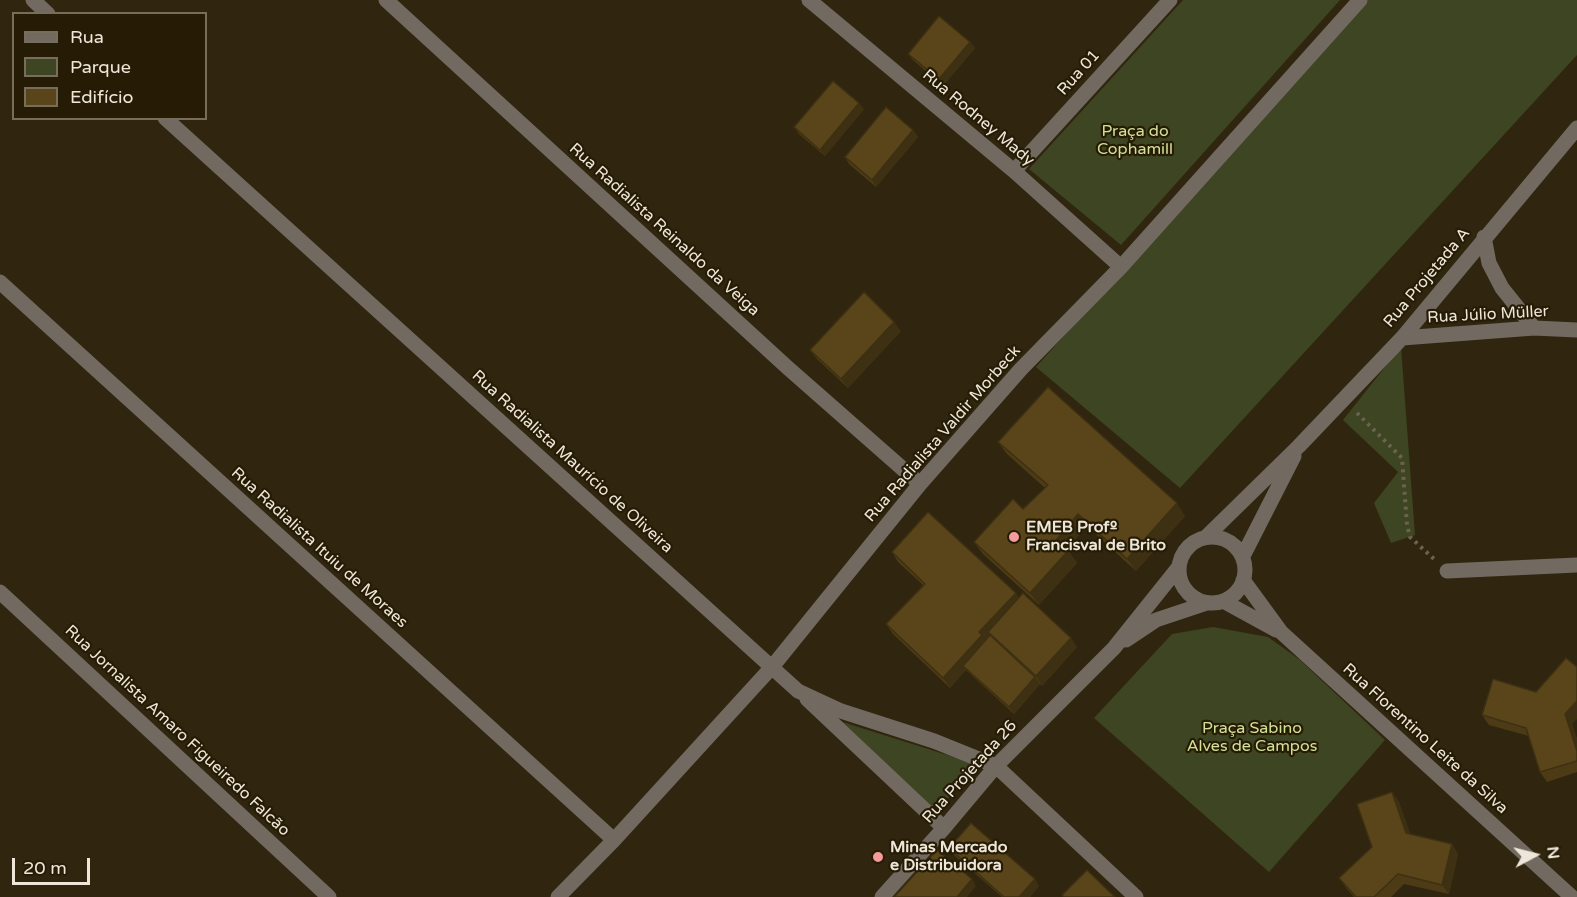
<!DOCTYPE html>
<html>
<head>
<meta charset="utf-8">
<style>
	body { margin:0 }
	#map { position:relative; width:1577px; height:897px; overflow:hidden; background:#30260f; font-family:"Varela Round",sans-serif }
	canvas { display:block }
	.legend { position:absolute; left:12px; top:12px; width:195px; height:108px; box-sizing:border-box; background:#261c05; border:2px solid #766d5a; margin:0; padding:8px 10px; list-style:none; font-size:18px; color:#eee7d9 }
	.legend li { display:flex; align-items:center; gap:12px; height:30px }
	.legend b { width:30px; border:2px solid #766d5a }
	.north { position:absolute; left:1505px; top:825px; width:60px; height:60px; -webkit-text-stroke:4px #261c05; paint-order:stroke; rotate:83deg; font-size:16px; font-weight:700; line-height:24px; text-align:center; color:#eee7d9 }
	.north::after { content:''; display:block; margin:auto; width:21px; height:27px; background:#eee7d9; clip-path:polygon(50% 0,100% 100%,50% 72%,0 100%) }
	.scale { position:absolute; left:12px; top:858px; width:78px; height:27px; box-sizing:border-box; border:3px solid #eee7d9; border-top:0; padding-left:8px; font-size:18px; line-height:21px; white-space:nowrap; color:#eee7d9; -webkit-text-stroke:4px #261c05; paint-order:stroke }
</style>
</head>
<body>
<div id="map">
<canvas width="1577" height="897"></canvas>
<ul class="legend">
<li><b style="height:8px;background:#726a61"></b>Rua</li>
<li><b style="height:16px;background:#3e4522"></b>Parque</li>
<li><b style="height:16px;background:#594519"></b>Edifício</li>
</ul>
<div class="north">N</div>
<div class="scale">20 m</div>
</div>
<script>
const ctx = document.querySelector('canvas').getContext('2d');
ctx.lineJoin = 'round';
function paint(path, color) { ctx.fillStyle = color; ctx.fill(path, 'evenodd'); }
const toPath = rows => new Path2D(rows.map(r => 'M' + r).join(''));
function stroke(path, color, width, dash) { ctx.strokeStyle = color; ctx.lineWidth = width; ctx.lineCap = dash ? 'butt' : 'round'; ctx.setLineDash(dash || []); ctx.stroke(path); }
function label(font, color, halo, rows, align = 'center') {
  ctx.font = font + ' "Varela Round",sans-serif'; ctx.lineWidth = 4.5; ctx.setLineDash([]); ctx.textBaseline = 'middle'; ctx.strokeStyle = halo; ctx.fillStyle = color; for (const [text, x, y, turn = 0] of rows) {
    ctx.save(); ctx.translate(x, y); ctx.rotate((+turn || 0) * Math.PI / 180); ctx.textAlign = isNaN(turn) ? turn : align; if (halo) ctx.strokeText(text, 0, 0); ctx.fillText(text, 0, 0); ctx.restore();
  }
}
paint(toPath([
	[1183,0,1340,0,1121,245,1029,169],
	[1367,0,1577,0,1577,55,1180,488,1036,367],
	[1401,347,1415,535,1391,543,1374,503,1398,472,1343,420],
	[1213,627,1268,637,1300,660,1385,740,1269,872,1094,718,1172,634],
	[836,720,979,765,936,811]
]), '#3e4522');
stroke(toPath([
	[1357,413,1402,458,1407,525,1410,537,1434,559]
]), '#6c634f', 4, [3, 4.5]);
stroke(toPath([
	[33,0,48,14],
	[386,0,788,368,920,484],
	[809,0,1014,171,1121,267],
	[165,118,798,691,841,711,934,741,996,766,1136,897],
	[1014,171,1170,0],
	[1484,237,1489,263,1502,288,1534,328],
	[0,282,614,840],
	[1402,338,1534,328,1577,330],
	[1206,537,1299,446,1402,338,1577,128],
	'1179 570a33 33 0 1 1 66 0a33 33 0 1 1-66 0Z',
	[1243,556,1294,456],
	[1447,571,1577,565],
	[1243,580,1281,632,1572,897],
	[0,592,329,897],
	[1223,601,1276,630],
	[1126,640,1156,620,1207,603],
	[807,699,944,828],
	[558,897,614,840,772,667,920,484,1021,369,1121,267,1360,0],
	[882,897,944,828,996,766,1114,648,1178,568]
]), '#726a61', 15);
paint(toPath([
	[970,42,975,48,943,86,913,60,908,54],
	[864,109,825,156,799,134,794,127],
	[913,130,918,137,876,187,849,164,845,157],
	[901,331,848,388,817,359,810,350],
	[998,442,1185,516,1136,571,1087,526,1067,549,1077,563,1039,605,983,554,974,542,1023,509,1045,488,1007,454],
	[892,552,1019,597,1077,647,1042,686,1040,684,1014,714,966,670,950,688,893,634,886,624,923,585,898,562],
	[1536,692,1572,724,1577,739,1577,772,1547,782,1540,772,1529,736,1489,725,1482,715],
	[1392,792,1399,802,1410,834,1452,844,1458,854,1449,894,1404,884,1391,897,1354,897,1346,888,1339,878,1372,847],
	[949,848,1039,886,1030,897,1002,897,954,855]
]), '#4d3b16');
paint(toPath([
	[970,42,975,48,943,86,939,79],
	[859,103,864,109,825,156,820,150],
	[913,130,918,137,876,187,872,180],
	[894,322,901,331,848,388,841,379],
	[1177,503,1185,516,1136,571,1127,559],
	[1078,514,1087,526,1065,552,1057,539],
	[1068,551,1077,563,1039,605,1030,593],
	[1016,593,1022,602,988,632,991,637,963,666,966,670,950,688,943,678,979,632],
	[1071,638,1077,647,1042,686,1036,676],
	[1035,677,1040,684,1014,714,1009,707],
	[1577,701,1577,719,1572,724,1577,739,1577,751,1565,714],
	[1392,792,1399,802,1413,843,1406,833],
	[1452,844,1458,854,1449,894,1442,885],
	[972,879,976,886,967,897,957,897],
	[1035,879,1039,886,1030,897,1019,897]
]), '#3e3012');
const building = toPath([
	[939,16,970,42,939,79,908,54,939,16],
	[833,81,859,103,820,150,794,127,833,81],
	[886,107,913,130,872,180,845,157,886,107],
	[864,292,894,322,841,379,810,350,864,292],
	[1048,387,1177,503,1127,559,1078,514,1057,539,1068,551,1030,593,974,542,1013,499,1023,509,1048,485,998,442,1048,387],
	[928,512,1016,593,979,632,982,635,943,678,886,624,925,584,892,552,928,512],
	[1023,593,1071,638,1036,676,988,632,1023,593],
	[990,635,1035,677,1009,707,963,666,990,635],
	[1566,658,1577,667,1577,701,1565,714,1577,751,1577,761,1540,772,1526,728,1482,715,1493,679,1536,692,1566,658],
	[1392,792,1406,833,1452,844,1442,885,1398,874,1374,897,1356,897,1339,878,1372,847,1357,804,1392,792],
	[971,823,1035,879,1019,897,1004,897,949,848,971,823],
	[937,850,972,879,957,897,894,897,937,850],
	[1087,870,1115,897,1064,897,1062,895,1087,870]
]);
paint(building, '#594519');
stroke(building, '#3e3012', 1.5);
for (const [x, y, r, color] of [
	[1014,537,6,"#f59b9a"],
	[878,857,6,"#f59b9a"]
]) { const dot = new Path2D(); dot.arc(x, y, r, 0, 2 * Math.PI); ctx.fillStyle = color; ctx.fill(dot); stroke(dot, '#261c05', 2); }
label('16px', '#eee7d9', '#261c05', [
	["Rua 01",1079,73,-48],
	["Rua Rodney Mady",978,118,40],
	["Rua Radialista Reinaldo da Veiga",664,230,42],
	["Rua Projetada A",1427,278,-50],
	["Rua Júlio Müller",1488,315,-3],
	["Rua Radialista Valdir Morbeck",943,434,-49],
	["Rua Radialista Maurício de Oliveira",572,462,42],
	["Rua Radialista Ituiu de Moraes",319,548,42],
	["Rua Jornalista Amaro Figueiredo Falcão",177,731,43],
	["Rua Florentino Leite da Silva",1425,739,42],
	["Rua Projetada 26",970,772,-48]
]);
label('16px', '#d2e198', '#261c05', [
	["Praça do",1135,132],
	["Cophamill",1135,150],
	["Praça Sabino",1252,729],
	["Alves de Campos",1252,747]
]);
label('bold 16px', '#eee7d9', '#261c05', [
	["EMEB Profº",1026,528],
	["Francisval de Brito",1026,546],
	["Minas Mercado",890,848],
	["e Distribuidora",890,866]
], 'left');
</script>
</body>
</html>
